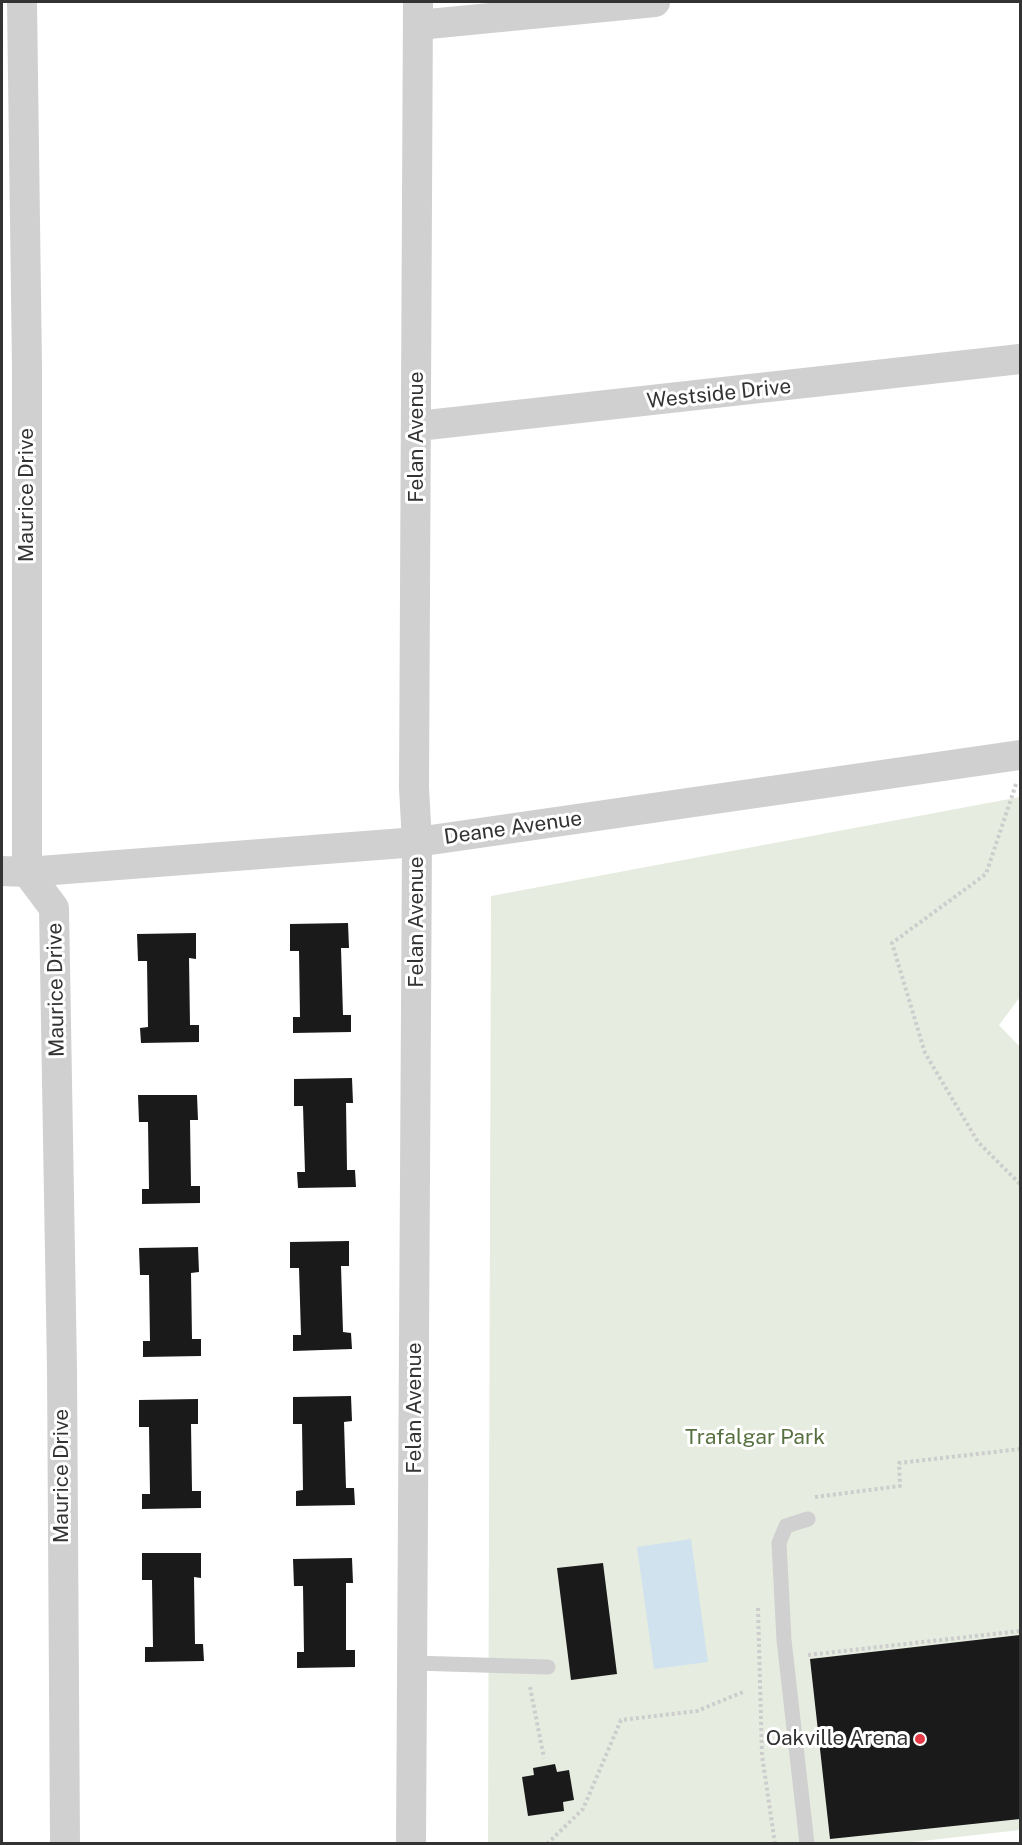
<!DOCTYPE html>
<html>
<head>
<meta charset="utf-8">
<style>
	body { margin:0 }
	#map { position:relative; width:1022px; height:1845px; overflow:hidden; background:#fff; font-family:"Public Sans",sans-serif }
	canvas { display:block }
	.frame { position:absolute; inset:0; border:3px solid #333; pointer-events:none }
</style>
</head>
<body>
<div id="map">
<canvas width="1022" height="1845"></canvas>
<div class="frame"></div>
</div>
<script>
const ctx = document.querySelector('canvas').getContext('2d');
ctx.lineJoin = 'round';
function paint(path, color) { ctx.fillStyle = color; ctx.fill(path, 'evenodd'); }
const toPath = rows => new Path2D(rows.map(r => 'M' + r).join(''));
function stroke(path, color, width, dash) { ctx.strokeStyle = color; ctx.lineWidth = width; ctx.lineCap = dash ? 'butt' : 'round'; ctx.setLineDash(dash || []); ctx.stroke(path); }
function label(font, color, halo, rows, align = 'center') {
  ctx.font = font + ' "Public Sans",sans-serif'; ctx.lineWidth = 6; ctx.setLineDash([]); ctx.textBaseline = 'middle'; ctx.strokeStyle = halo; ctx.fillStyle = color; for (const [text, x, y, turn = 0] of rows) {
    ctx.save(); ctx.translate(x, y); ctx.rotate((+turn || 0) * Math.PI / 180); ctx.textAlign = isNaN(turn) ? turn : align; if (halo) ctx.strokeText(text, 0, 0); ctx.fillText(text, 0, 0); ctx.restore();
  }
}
paint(toPath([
	[1020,797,1020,997,999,1025,1020,1047,1020,1830,896,1844,488,1844,491,896]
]), '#e6ecdf');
paint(toPath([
	[691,1539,708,1662,654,1669,637,1547]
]), '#cfe2ee');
paint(toPath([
	[348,923,349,948,341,948,343,1015,351,1015,351,1032,293,1033,293,1017,300,1017,299,951,290,951,290,924],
	[196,933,196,959,189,958,190,1025,199,1025,199,1042,141,1043,140,1028,148,1027,147,961,138,961,137,934],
	[352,1078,353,1103,346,1103,347,1170,355,1170,356,1187,298,1188,297,1172,305,1172,303,1106,294,1106,294,1079],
	[138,1095,197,1095,198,1120,190,1120,191,1186,200,1186,200,1203,142,1204,142,1189,149,1189,148,1122,139,1122],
	[349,1241,349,1266,341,1266,343,1332,351,1333,352,1349,293,1351,293,1335,301,1335,299,1268,290,1268,290,1242],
	[198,1247,199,1272,191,1273,192,1339,201,1339,201,1356,143,1357,143,1341,150,1341,149,1275,140,1275,139,1248],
	[351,1396,352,1421,344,1422,346,1488,354,1488,355,1505,296,1506,296,1491,303,1490,302,1424,293,1424,293,1397],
	[198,1399,198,1424,191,1424,192,1491,201,1491,201,1508,142,1509,142,1494,150,1494,149,1427,139,1427,139,1400],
	[142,1553,201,1553,201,1578,194,1577,195,1644,203,1644,204,1661,145,1662,145,1647,153,1647,152,1580,142,1580],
	[352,1558,353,1583,346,1583,346,1650,355,1650,355,1667,297,1668,297,1652,304,1652,303,1586,294,1586,293,1559],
	[603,1563,617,1674,571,1680,557,1568],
	[1020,1635,1020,1819,830,1839,810,1659],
	[555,1764,557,1772,569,1770,574,1800,563,1802,564,1811,528,1816,522,1777,534,1775,533,1768]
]), '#1a1a1a');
stroke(toPath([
	[1016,784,986,874,892,943,925,1053,978,1142,1020,1184],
	[815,1497,900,1486,899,1463,1020,1449],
	[758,1608,762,1755,775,1844],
	[808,1655,1020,1631],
	[530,1687,544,1758],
	[547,1844,583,1809,621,1720,697,1711,743,1692]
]), '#cdcdcd', 4, [3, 3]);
stroke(toPath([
	[413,1663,548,1667],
	[807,1844,784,1640,779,1543,786,1526,808,1519]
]), '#d0d0d0', 15);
stroke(toPath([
	[22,2,27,368,27,872,54,908,62,1369,65,1844],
	[418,25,655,2],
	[418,426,1020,359],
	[2,871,27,872,417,842,1020,755],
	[411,1844,417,842,414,788,418,2]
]), '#d0d0d0', 30);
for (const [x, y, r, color] of [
	[920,1739,6,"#e63946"]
]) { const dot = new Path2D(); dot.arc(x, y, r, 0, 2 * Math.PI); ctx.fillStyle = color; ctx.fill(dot); stroke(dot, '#fff', 2); }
label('21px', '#333', '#fff', [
	["Westside Drive",719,394,-6],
	["Felan Avenue",417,437,-90],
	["Maurice Drive",27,495,-90],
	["Deane Avenue",513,828,-8],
	["Felan Avenue",417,922,-90],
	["Maurice Drive",56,990,-91],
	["Felan Avenue",415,1408,-90],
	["Maurice Drive",62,1476,-90]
]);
label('21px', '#56703f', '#fff', [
	["Trafalgar Park",755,1438]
]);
label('21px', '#333', '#fff', [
	["Oakville Arena",908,1739]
], 'right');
</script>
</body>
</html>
